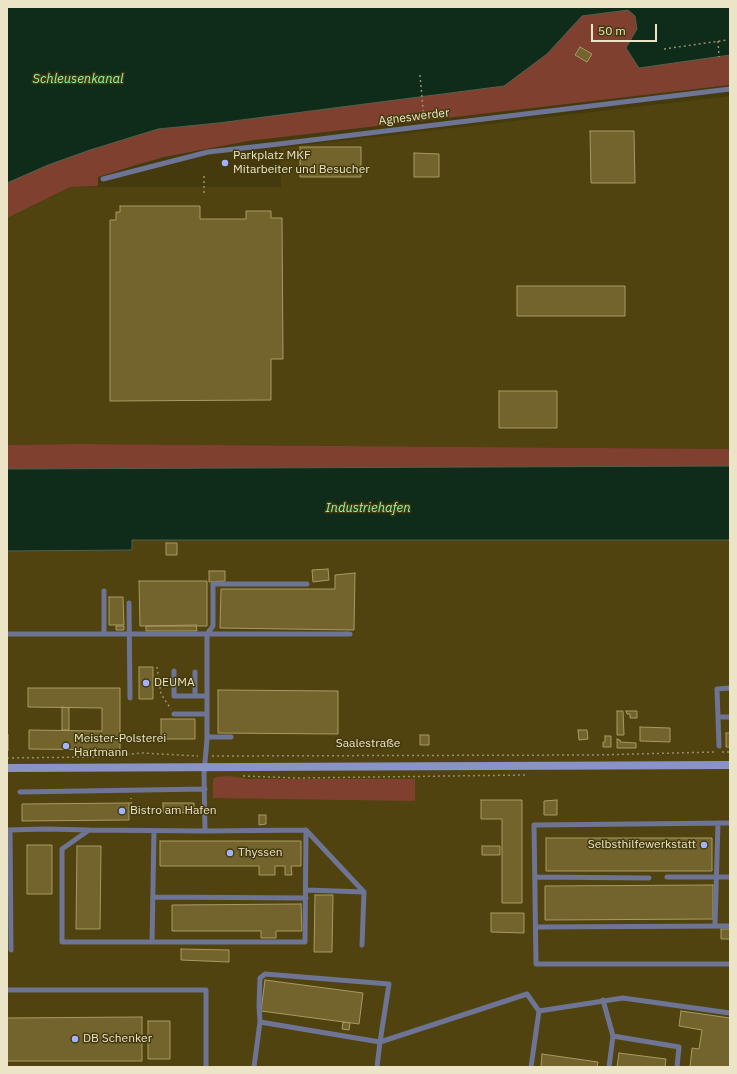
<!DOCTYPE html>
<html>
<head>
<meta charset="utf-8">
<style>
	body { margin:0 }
	#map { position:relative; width:737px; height:1074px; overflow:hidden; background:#443a0d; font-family:"IBM Plex Sans",sans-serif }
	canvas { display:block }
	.frame { position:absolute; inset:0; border:8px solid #ebe4c7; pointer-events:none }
	.scale { position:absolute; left:591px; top:24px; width:66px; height:18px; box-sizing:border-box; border:2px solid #ebe4c7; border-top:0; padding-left:5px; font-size:12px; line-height:14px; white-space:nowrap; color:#ebe4c7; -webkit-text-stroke:3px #443a0d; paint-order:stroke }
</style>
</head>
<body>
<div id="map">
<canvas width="737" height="1074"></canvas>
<div class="frame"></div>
<div class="scale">50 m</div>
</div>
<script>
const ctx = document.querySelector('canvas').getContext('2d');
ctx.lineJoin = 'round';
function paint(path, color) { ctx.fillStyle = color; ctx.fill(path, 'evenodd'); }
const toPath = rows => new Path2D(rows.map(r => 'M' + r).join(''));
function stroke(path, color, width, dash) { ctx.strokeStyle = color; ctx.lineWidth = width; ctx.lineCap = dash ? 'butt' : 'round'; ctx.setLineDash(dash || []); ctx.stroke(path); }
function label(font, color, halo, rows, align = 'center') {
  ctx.font = font + ' "IBM Plex Sans",sans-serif'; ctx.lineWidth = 3; ctx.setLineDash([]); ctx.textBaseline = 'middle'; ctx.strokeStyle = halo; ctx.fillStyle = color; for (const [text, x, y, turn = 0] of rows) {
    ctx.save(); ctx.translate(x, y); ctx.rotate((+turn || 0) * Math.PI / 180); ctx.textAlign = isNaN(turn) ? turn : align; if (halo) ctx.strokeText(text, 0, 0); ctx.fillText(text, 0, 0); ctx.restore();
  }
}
paint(toPath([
	[730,96,730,449,78,444,7,445,7,218,70,187,281,187,280,148],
	[132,540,730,540,730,1067,7,1067,7,551,132,550]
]), '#50430f');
paint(toPath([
	[628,10,635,16,637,29,626,48,719,57,730,55,730,85,248,141,164,157,136,165,98,177,98,186,70,187,7,218,7,183,48,165,90,150,158,129,218,123,504,86,547,54,581,16],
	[78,444,730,449,730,466,7,469,7,445],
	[229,776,247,779,415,779,415,801,213,798,213,779,216,777]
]), '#804030');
const water = toPath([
	[7,7,730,7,730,55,639,68,626,48,637,29,635,16,628,10,582,16,547,54,504,86,218,123,158,129,90,150,48,165,7,183,7,7],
	[730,466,730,540,132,540,132,550,7,551,7,469,730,466]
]);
paint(water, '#0f2b1a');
stroke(water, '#51624e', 1);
const building = toPath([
	[580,47,592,54,587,62,575,55,580,47],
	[590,131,634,131,635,183,591,183,590,131],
	[300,147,361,147,361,177,300,177,300,147],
	[414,153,439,154,439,177,414,177,414,153],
	[120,206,200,206,200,219,246,219,246,211,271,211,271,218,282,218,283,359,271,359,271,400,110,401,110,220,116,220,116,212,120,212,120,206],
	[517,286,625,286,625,316,517,316,517,286],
	[499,391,557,391,557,428,499,428,499,391],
	[166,543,177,543,177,555,166,555,166,543],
	[328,569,329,580,313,582,312,570,328,569],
	[209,571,225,571,225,581,209,582,209,571],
	[355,573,354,630,220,628,221,589,335,589,335,575,355,573],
	[139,581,207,581,207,626,140,626,139,581],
	[109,597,123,597,124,625,109,625,109,597],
	[196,625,197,631,146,631,146,626,196,625],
	[116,626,124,626,124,630,116,630,116,626],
	[139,667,153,667,153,699,139,699,139,667],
	[28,688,120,688,120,750,29,749,29,730,102,731,102,708,28,707,28,688],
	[218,690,338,691,338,734,218,733,218,690],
	[62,707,69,708,69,730,62,730,62,707],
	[617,711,623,711,624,735,617,735,617,711],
	[626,711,637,711,637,718,630,718,630,714,627,714,626,711],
	[161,719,195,719,195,739,161,739,161,719],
	[640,727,670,728,670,742,640,741,640,727],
	[578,730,587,730,588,739,579,740,578,730],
	[726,733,730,733,730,747,726,747,726,733],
	[7,734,8,734,8,751,7,751,7,734],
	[420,735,429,735,429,745,420,745,420,735],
	[605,736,611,736,611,747,603,747,603,742,605,742,605,736],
	[617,739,620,740,620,742,636,743,636,748,617,748,617,739],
	[481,800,522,800,522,903,502,903,502,819,481,819,481,800],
	[557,800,557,815,544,815,544,801,557,800],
	[129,803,129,820,22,821,22,804,129,803],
	[163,803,194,803,194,813,163,812,163,803],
	[259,815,266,815,266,824,259,825,259,815],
	[546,838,712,838,712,871,546,871,546,838],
	[160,841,301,841,301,866,291,866,292,875,285,875,285,866,275,866,275,875,259,875,259,866,160,866,160,841],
	[27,845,52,845,52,894,27,894,27,845],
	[77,846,101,846,100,929,76,929,77,846],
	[482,846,500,846,500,855,482,855,482,846],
	[713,885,713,919,545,920,545,886,713,885],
	[315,895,333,895,332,952,314,952,315,895],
	[301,904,302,931,276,931,276,938,261,938,261,931,172,931,172,905,301,904],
	[491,913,524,913,524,933,491,932,491,913],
	[721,929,730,929,730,939,721,939,721,929],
	[181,949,229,950,229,962,181,960,181,949],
	[265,980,363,993,359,1024,261,1011,265,980],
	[681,1011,730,1018,730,1067,690,1067,692,1048,699,1049,702,1030,679,1026,681,1011],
	[142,1017,142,1061,7,1061,7,1018,142,1017],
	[148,1021,170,1021,170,1059,148,1059,148,1021],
	[343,1022,350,1023,349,1030,342,1029,343,1022],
	[619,1053,666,1059,665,1067,617,1067,619,1053],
	[542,1054,598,1062,597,1067,541,1067,542,1054]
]);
paint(building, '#72642c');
stroke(building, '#a89a61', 1);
stroke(toPath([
	[718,41,719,57],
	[664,49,727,40],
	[420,75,424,120],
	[204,193,204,175],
	[157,667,161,694,171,709],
	[722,752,730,752],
	[212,756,596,755,714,752],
	[7,758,96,757,142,753,198,756],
	[243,776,297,778,525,775],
	[129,812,131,812,131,798]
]), '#988f6a', 1.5, [2, 3]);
stroke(toPath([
	[103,179,208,152,279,144,730,89],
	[104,591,104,634],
	[129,603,130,698],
	[7,634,207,634,207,739,204,774,205,831,89,830,62,849,62,942,305,942,306,830,205,831],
	[207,634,213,626,213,584,307,584],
	[207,634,350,634],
	[174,671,174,696,207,696],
	[195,696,195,672],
	[174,714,207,714],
	[718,717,730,717],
	[207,737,231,737],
	[719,746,717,689,730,688],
	[20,792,205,789],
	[730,823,534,825,536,964,730,964],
	[8,830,46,829,89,830],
	[10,830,11,950],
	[306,830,364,892],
	[535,877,649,878],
	[667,877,730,877],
	[306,890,364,892,362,945],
	[153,897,306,898],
	[715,925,718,823],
	[536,927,730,926],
	[152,942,154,831],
	[7,990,206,990,206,1067],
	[603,1000,613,1036],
	[260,1022,259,1006,260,978,265,974,389,984,380,1042,377,1067],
	[254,1067,260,1022,380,1042,527,994,539,1011],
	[531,1067,539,1011,623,998,730,1013],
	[609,1067,613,1036,679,1047,677,1067]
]), '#6d7494', 5);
stroke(toPath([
	[7,768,730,765]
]), '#8993c7', 8);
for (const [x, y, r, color] of [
	[225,163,4,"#a3b2fd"],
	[146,683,4,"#a3b2fd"],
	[66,746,4,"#a3b2fd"],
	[122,811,4,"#a3b2fd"],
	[704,845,4,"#a3b2fd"],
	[230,853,4,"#a3b2fd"],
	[75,1039,4,"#a3b2fd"]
]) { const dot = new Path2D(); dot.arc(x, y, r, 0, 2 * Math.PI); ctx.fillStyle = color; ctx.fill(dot); stroke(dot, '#443a0d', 1.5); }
label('12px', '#ebe4c7', '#443a0d', [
	["Agneswerder",414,117,-7],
	["Saalestraße",368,744]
]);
label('12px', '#ebe4c7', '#443a0d', [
	["Parkplatz MKF",233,156],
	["Mitarbeiter und Besucher",233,170],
	["DEUMA",154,683],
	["Meister-Polsterei",74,739],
	["Hartmann",74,753],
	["Bistro am Hafen",130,811],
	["Selbsthilfewerkstatt",696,845,"right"],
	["Thyssen",238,853],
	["DB Schenker",83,1039]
], 'left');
label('italic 13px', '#83f5af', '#443a0d', [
	["Schleusenkanal",78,79],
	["Industriehafen",368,508]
]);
</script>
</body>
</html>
